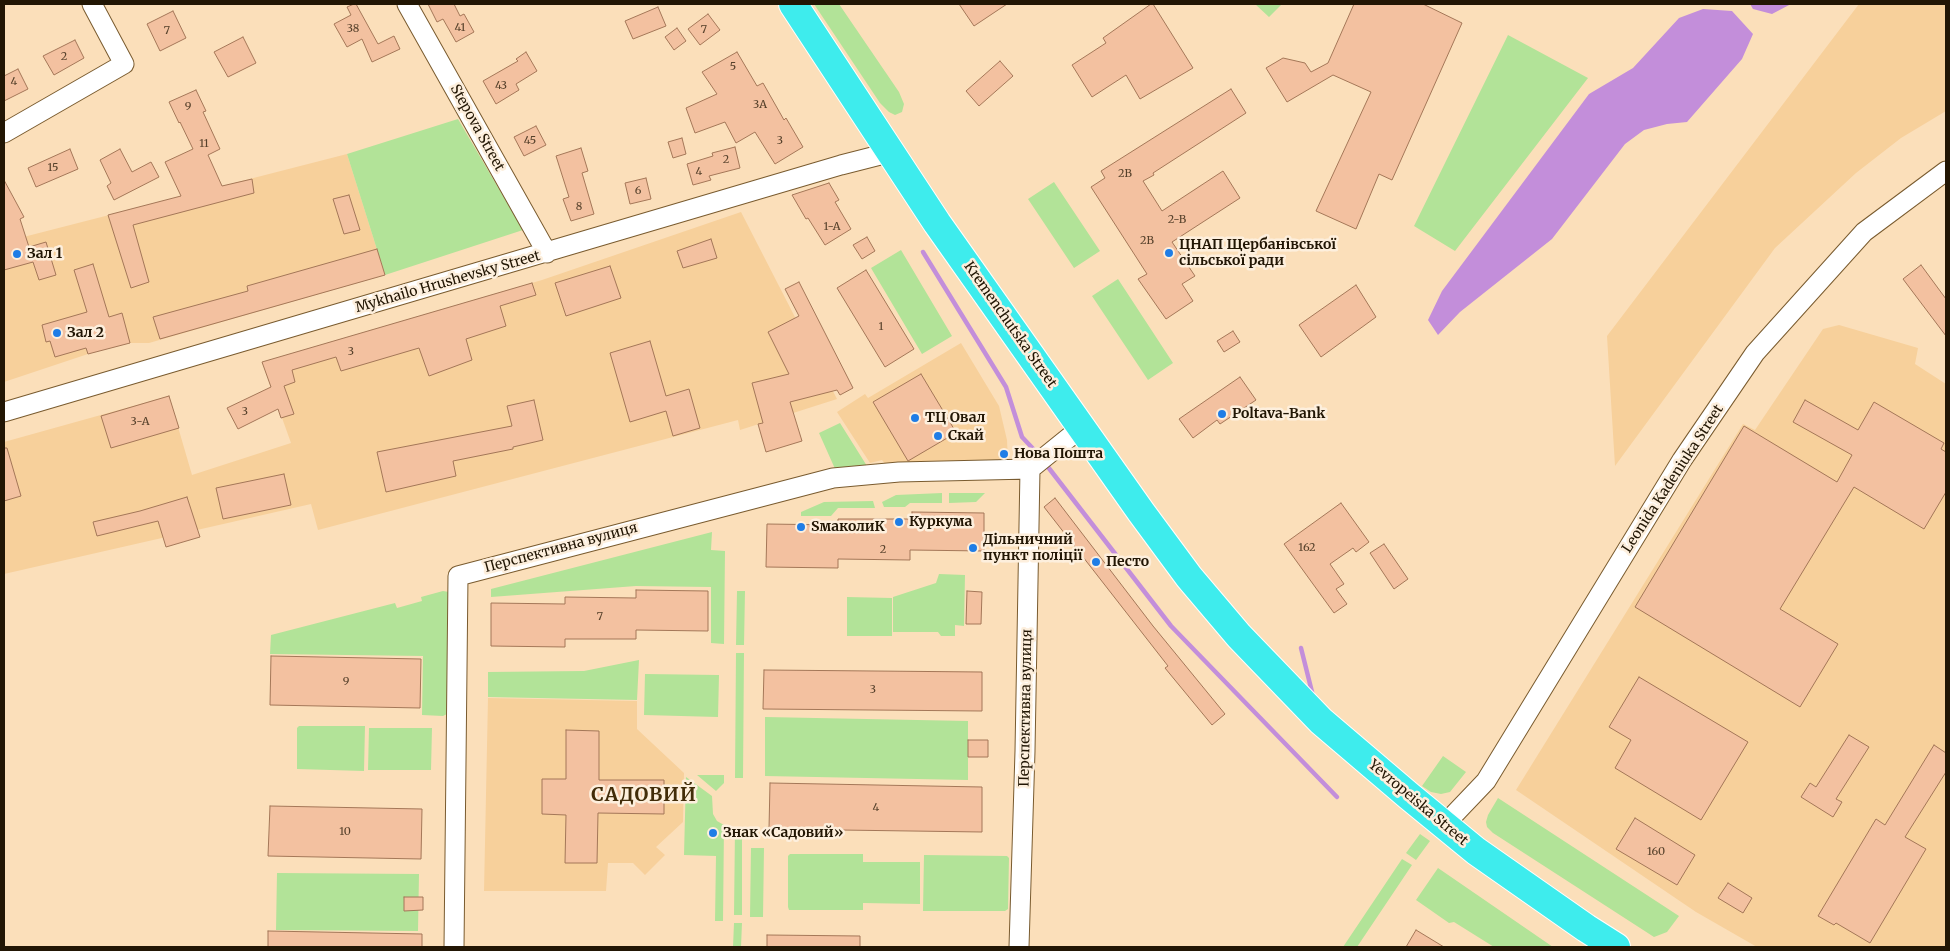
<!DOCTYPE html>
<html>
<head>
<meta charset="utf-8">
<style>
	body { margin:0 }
	#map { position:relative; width:1950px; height:951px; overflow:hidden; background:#fbdfba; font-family:Merriweather,serif }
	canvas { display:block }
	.frame { position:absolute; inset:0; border:5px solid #221604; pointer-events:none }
</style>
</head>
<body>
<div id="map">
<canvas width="1950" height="951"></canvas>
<div class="frame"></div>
</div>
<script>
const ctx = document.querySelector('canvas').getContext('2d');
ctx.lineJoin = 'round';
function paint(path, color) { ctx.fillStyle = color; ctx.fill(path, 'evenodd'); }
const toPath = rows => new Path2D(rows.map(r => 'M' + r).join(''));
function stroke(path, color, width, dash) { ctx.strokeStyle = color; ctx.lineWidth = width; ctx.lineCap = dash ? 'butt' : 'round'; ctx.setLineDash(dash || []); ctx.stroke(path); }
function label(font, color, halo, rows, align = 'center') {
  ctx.font = font + ' Merriweather,serif'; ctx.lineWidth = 5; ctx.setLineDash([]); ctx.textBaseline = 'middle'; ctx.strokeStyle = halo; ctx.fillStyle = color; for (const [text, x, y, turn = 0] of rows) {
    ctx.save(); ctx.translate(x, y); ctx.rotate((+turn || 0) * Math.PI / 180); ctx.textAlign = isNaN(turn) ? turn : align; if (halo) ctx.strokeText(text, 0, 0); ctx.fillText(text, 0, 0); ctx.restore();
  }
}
paint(toPath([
	[1859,4,1946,4,1946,111,1901,138,1856,173,1775,248,1615,466,1607,336],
	[347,154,385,275,149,343,130,343,88,354,4,382,4,242],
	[741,212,837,399,740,430,738,420,318,530,311,504,4,574,4,442,169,396,192,475,291,443,262,362,542,280],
	[1839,325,1918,348,1915,364,1946,384,1946,947,1757,947,1696,912,1516,790,1743,424,1755,430,1823,329],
	[961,343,999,406,1007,440,1008,462,886,465,882,460,870,463,837,412,865,394,868,398],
	[488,698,637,701,637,729,684,773,683,822,656,847,665,855,645,875,633,863,608,863,606,891,484,891]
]), '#f7d09b');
paint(toPath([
	[814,4,839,4,899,92,904,104,902,112,895,115,889,112,880,103],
	[1255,4,1282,4,1269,17],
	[1508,35,1588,78,1455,251,1414,226],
	[458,119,523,230,385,275,347,154],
	[1054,182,1100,251,1074,268,1028,199],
	[901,250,952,336,922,354,871,268],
	[1118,279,1173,363,1148,380,1092,296],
	[840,423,867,466,836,471,819,433],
	[942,493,942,503,910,503,905,507,884,507,882,502,896,495],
	[949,493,985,493,976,502,949,503],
	[873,501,875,508,838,508,831,516,801,516,801,512,824,502],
	[712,532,711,550,725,551,724,644,711,643,711,587,636,586,491,597,491,589],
	[939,574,965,575,964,626,955,625,955,636,941,636,938,632,893,632,893,597,936,583],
	[443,591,449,592,447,714,443,716,422,715,423,656,270,654,271,635,395,603,397,608,422,601,421,597],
	[737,591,745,591,744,645,736,645],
	[847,597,892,598,892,636,847,636],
	[736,653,744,653,743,778,735,778],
	[639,660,637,700,488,697,488,672,584,671],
	[645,674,719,675,718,717,644,715],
	[765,717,968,721,968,780,765,776],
	[299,726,365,726,364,771,297,769,297,728],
	[369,728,432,728,431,770,368,770],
	[1443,756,1466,772,1450,792,1441,794,1431,792,1422,786],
	[697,775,724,775,724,783,716,791],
	[686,777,712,796,713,814,717,821,724,825,723,921,715,921,716,856,684,855],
	[1498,798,1679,916,1667,932,1654,937,1493,833,1487,827,1486,822,1488,815],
	[735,828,742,828,742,915,734,915],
	[1420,834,1430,841,1416,860,1406,853],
	[751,848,764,848,763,917,750,917],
	[790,854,863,854,863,862,920,862,920,904,863,903,863,910,789,910,788,907,788,856],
	[924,855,1007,856,1009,858,1008,909,1005,911,923,911],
	[1402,859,1412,865,1357,947,1343,947],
	[1438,868,1553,947,1494,947,1454,922,1449,923,1416,900],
	[277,873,419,874,418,931,276,930],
	[734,923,742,923,741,947,733,947]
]), '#b2e398');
paint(toPath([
	[1750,4,1791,4,1772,14,1753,9],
	[1703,9,1732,11,1753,34,1742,59,1687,122,1667,124,1644,130,1625,144,1552,239,1460,312,1438,335,1428,320,1442,291,1589,94,1633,68,1679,18]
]), '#c38eda');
stroke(toPath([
	[923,252,1006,387,1022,437,1039,455],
	[1048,467,1171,626,1337,797],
	[1301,648,1313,696]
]), '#c38eda', 4.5);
const building = toPath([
	[354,4,356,4,378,44,394,36,400,49,372,62,362,39,347,47,334,24,351,15,347,7,354,4],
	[428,4,454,4,460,16,464,14,474,32,456,42,443,19,437,22,428,4],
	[959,4,1007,4,974,26,959,4],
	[1151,4,1153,4,1193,68,1140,99,1126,75,1092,97,1072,65,1106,43,1103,38,1151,4],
	[1354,4,1423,4,1462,23,1392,180,1379,174,1356,229,1316,211,1371,92,1333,75,1287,102,1266,68,1283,58,1305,63,1311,72,1328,63,1354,4],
	[658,7,666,26,633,39,625,21,658,7],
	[173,11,186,38,160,51,147,24,173,11],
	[708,14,720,30,700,45,688,29,708,14],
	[677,28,686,41,674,50,665,37,677,28],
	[243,37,256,63,228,77,214,52,243,37],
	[75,40,84,58,54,75,43,56,75,40],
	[526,52,537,71,516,84,519,90,496,104,483,81,518,61,516,59,526,52],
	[737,52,757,86,763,83,784,120,786,118,803,147,775,164,755,132,736,143,725,122,695,133,686,108,717,94,702,72,737,52],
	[1000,61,1013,76,979,106,966,91,1000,61],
	[18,69,28,89,4,101,4,76,18,69],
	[1231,89,1246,113,1153,173,1154,175,1143,181,1162,211,1223,171,1240,198,1172,242,1195,276,1182,284,1193,301,1166,319,1138,279,1147,274,1091,187,1105,178,1101,171,1231,89],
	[196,90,206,111,203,112,220,149,208,155,222,186,252,179,254,193,133,225,149,282,131,288,108,215,181,196,165,162,193,149,180,122,179,123,169,102,196,90],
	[536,126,546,145,524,156,514,137,536,126],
	[682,138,686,154,673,158,668,142,682,138],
	[735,147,740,168,709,176,711,180,693,185,687,164,713,156,712,153,735,147],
	[581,148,588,171,582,173,594,214,571,221,563,199,569,197,556,156,581,148],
	[70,149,78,169,36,187,28,168,70,149],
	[120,149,132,172,151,162,159,177,114,200,107,186,111,183,100,160,120,149],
	[646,178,651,199,630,204,625,183,646,178],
	[4,180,24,217,20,219,29,247,46,242,56,275,39,280,33,262,4,270,4,180],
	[829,183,839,200,835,202,851,229,825,245,808,218,806,219,792,195,829,183],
	[349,195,360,230,344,234,333,199,349,195],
	[867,237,875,251,862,259,853,245,867,237],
	[711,239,717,258,683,268,677,251,711,239],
	[377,249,385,275,160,339,153,317,248,291,247,286,377,249],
	[93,264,109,317,122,313,130,343,88,354,86,348,55,357,50,341,46,342,42,325,87,312,74,270,93,264],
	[1921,265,1946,299,1946,336,1903,279,1921,265],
	[610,266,621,298,566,316,555,283,610,266],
	[866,270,914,349,885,367,837,288,866,270],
	[799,282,853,388,840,395,837,390,790,402,802,441,766,452,758,424,763,423,752,383,789,374,768,332,799,316,785,289,799,282],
	[532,283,536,295,500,306,506,326,466,339,472,360,429,376,419,348,341,371,336,357,292,370,295,382,284,386,294,414,281,418,278,409,238,429,227,408,271,387,262,362,532,283],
	[1356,285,1376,317,1321,357,1299,325,1356,285],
	[1233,331,1240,342,1224,352,1217,341,1233,331],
	[650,341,666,396,689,389,700,428,673,436,666,411,630,422,610,353,650,341],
	[921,374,954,429,954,434,908,461,873,402,921,374],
	[1240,377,1256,400,1220,424,1217,420,1193,438,1179,419,1240,377],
	[169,396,179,428,111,448,101,416,169,396],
	[534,400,543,440,513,447,513,449,453,461,456,476,386,492,377,452,512,426,507,406,534,400],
	[1805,400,1858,430,1874,402,1944,443,1941,449,1946,452,1946,492,1924,529,1854,487,1780,609,1838,644,1800,707,1635,607,1744,426,1837,482,1852,455,1793,422,1805,400],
	[4,448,7,448,21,496,4,501,4,448],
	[284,474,291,505,223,519,216,488,284,474],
	[187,497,200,537,166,547,158,521,97,536,93,522,140,511,187,497],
	[1055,498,1153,626,1225,714,1212,725,1165,668,1168,666,1044,507,1055,498],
	[1341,503,1369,542,1356,552,1353,548,1330,564,1344,584,1336,589,1347,604,1334,613,1284,544,1341,503],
	[912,512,984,513,984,551,910,550,910,560,838,559,838,568,766,567,767,524,838,525,838,519,912,519,912,512],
	[1384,544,1408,579,1394,589,1370,553,1384,544],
	[636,590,708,591,708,631,636,630,636,639,565,639,565,647,491,646,491,603,565,604,565,597,636,598,636,590],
	[967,591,982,592,981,624,966,624,967,591],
	[271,656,421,659,420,708,270,705,271,656],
	[764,670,982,672,982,711,763,709,764,670],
	[1639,677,1748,742,1701,820,1615,768,1631,740,1609,727,1639,677],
	[566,730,599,731,599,780,664,780,664,814,598,813,597,863,565,863,566,815,542,814,542,779,566,779,566,730],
	[1849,735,1869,747,1836,799,1842,802,1833,817,1801,797,1810,783,1816,787,1849,735],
	[968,740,988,740,988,757,968,757,968,740],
	[1934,745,1946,753,1946,772,1905,837,1926,849,1870,943,1836,923,1834,925,1818,916,1876,819,1885,825,1934,745],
	[770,783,982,787,982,832,769,829,770,783],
	[270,806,422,809,421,859,268,856,270,806],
	[1635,818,1695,855,1677,885,1616,849,1635,818],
	[1728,883,1752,898,1743,913,1718,898,1728,883],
	[404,897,423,897,423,910,404,911,404,897],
	[1416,930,1444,947,1406,947,1416,930],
	[268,931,422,934,422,947,268,947,268,931],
	[767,935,860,936,860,947,767,947,767,935]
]);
paint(building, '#f3c1a0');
stroke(building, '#a47758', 1);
const minor = toPath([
	[407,4,547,253],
	[4,133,124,64,92,4],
	[4,412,841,165,892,152],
	[1445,824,1486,781,1682,460,1755,353,1864,232,1946,171],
	[454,947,458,576,833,478,899,472,1030,469,1082,427],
	[1019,947,1025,751,1030,469]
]);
const highway = toPath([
	[793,4,937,223,1141,512,1189,577,1239,636,1321,721,1409,796,1476,851,1586,928,1616,947]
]);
stroke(minor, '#795b2f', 21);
stroke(highway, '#fff', 30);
stroke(minor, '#fff', 19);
stroke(highway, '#3eeced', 28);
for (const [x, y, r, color] of [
	[1169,253,5,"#1f7de6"],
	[17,254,5,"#1f7de6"],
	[57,333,5,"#1f7de6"],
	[1222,414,5,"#1f7de6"],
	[915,418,5,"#1f7de6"],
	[938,436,5,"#1f7de6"],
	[1004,454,5,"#1f7de6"],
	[899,522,5,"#1f7de6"],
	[801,527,5,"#1f7de6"],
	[973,548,5,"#1f7de6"],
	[1096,562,5,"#1f7de6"],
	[713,833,5,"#1f7de6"]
]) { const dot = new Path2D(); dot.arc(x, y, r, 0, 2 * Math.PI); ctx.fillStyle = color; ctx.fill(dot); stroke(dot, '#fdefdd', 2); }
label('11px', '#56412b', null, [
	["41",460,28],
	["38",353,29],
	["7",704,30],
	["7",167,31],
	["2",64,57],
	["5",733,67],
	["4",14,82],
	["43",501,86],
	["3А",760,105],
	["9",188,107],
	["45",530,141],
	["3",780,141],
	["11",204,144],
	["2",726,160],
	["15",53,168],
	["4",699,172],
	["2В",1125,174],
	["6",638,191],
	["8",579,207],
	["2-В",1177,220],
	["1-А",832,227],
	["2В",1147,241],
	["1",881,327],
	["3",351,352],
	["3",245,412],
	["3-А",140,422],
	["162",1307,548],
	["2",883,550],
	["7",600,617],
	["9",346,682],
	["3",873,690],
	["4",876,808],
	["10",345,832],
	["160",1656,852]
]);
label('14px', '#221604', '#fdefdd', [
	["Stepova Street",477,128,61],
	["Mykhailo Hrushevsky Street",448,282,-16],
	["Kremenchutska Street",1010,325,55],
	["Leonida Kadeniuka Street",1673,479,-57],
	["Перспективна вулиця",561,548,-15],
	["Перспективна вулиця",1026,708,-89],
	["Yevropeiska Street",1418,803,40]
]);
label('bold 14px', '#221604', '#fdefdd', [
	["ЦНАП Щербанівської",1179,245],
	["сільської ради",1179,261],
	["Зал 1",27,254],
	["Зал 2",67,333],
	["Poltava-Bank",1232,414],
	["ТЦ Овал",925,418],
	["Скай",948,436],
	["Нова Пошта",1014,454],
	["Куркума",909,522],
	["SмаколиК",811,527],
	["Дільничний",983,540],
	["пункт поліції",983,556],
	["Песто",1106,562],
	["Знак «Садовий»",723,833]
], 'left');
ctx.letterSpacing = '1px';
label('bold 19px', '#422c09', '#fdefdd', [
	["САДОВИЙ",644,796]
]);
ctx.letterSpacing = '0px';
</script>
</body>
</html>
